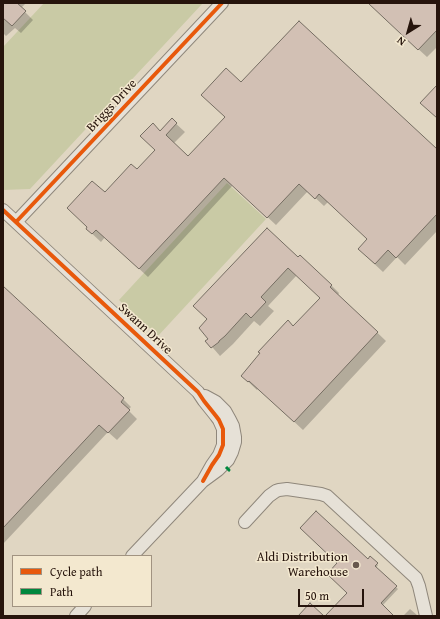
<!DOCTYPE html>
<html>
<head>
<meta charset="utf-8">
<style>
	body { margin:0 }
	#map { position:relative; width:440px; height:619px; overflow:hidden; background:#e0d6c2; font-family:"Gentium Book Plus",serif }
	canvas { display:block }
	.frame { position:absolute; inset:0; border:4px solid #26140c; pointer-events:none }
	.legend { position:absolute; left:12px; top:555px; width:140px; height:52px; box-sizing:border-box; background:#f3e8cf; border:1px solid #a19381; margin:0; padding:5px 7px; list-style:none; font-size:12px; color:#26140c }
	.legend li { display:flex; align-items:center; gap:8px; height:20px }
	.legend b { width:20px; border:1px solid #a19381 }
	.north { position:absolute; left:388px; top:12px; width:40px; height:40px; -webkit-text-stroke:3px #f3e8cf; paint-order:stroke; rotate:217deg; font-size:11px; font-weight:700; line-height:16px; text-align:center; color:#26140c }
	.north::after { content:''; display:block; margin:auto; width:14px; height:18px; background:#26140c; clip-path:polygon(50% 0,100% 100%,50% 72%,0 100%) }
	.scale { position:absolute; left:298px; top:589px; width:66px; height:18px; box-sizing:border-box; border:2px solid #26140c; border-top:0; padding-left:5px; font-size:12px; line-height:14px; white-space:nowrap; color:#26140c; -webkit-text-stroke:3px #f3e8cf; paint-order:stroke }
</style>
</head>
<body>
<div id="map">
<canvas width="440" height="619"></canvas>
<div class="frame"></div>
<ul class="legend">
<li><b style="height:5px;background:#e8590c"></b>Cycle path</li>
<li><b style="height:5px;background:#00873e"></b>Path</li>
</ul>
<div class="north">N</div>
<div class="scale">50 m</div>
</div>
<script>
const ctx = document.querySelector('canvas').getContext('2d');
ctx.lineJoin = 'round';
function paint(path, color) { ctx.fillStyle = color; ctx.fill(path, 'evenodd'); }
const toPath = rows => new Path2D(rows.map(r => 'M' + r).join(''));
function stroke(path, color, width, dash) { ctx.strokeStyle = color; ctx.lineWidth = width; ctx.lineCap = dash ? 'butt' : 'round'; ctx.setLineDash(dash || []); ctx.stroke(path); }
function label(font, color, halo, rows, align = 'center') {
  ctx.font = font + ' "Gentium Book Plus",serif'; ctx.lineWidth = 3; ctx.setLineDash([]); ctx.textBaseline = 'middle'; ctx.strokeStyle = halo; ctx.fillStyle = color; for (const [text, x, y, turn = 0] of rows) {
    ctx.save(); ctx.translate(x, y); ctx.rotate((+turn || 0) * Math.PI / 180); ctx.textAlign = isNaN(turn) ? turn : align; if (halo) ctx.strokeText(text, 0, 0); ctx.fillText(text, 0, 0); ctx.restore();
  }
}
paint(toPath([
	[44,3,203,3,30,189,3,190,3,47],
	[227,183,266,219,158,336,119,300]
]), '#c9caa5');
paint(toPath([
	[3,3,26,3,21,8,33,20,21,33,15,28,6,36,3,33],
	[368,3,437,3,437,47,427,57],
	[241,84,437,150,437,231,405,265,397,257,383,272,367,257,368,239,328,202,324,206,308,191,276,225,233,185,148,277,105,237,101,242,87,229,105,194,137,170,156,150,161,132,172,120,185,132,173,144,188,158,226,117],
	[298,259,331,285,339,293,338,295,386,341,303,430,258,388,257,390,242,376,293,327,321,298,297,275,268,306,274,311,260,326,254,321,233,344,220,356,207,341],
	[3,287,123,399,131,407,128,410,137,419,117,440,108,432,3,544],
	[368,561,377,564,378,565,376,568,398,589,382,606,393,616,326,616,348,593],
	[410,609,417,615,416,616,403,616]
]), '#0003');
const building = toPath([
	[3,3,17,3,26,11,12,26,3,18,3,3],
	[368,3,437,3,437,30,418,50,368,3],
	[299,21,437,149,437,214,396,258,388,250,375,264,358,249,367,239,319,194,315,199,299,184,267,218,224,178,139,269,96,230,92,234,86,229,87,227,67,208,92,181,105,192,131,164,137,169,155,150,140,136,153,123,160,131,172,118,177,123,166,135,188,156,225,117,201,95,226,68,241,82,299,21],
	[437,85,437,118,420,103,437,85],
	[267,228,298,257,300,255,332,285,330,287,378,332,294,422,249,381,248,382,241,376,260,353,258,352,288,320,293,326,320,298,288,268,261,297,266,302,251,318,246,313,225,336,219,341,219,342,211,348,205,341,208,339,199,328,207,319,193,306,267,228],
	[3,286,124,398,121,402,130,410,108,433,99,425,3,528,3,286],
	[316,511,368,559,370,556,378,563,375,566,397,586,381,603,394,616,325,616,347,593,327,574,337,563,300,528,316,511],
	[310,603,324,616,298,616,310,603]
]);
paint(building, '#d2c0b4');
stroke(building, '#756d62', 1);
const minor = toPath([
	[3,210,198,392,204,401,216,416,219,420,223,429,223,445,219,455,212,465,203,481],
	[16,222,222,3],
	[245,522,269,496,276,491,279,490,287,489,321,494,327,496,416,578,419,586,426,616],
	[132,556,203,481,218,470,228,460,232,452,235,442,235,437,233,426,230,420,225,411,216,402,205,396],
	[76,616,85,606]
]);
stroke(minor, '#8f877b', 14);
stroke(minor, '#e6e1d7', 12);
stroke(toPath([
	[226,467,229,470,228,471]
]), '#00873e', 3, [6, 3]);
stroke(toPath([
	[3,210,198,392,204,401,216,416,219,420,223,429,223,445,219,455,212,465,203,481],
	[16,222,222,3]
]), '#e8590c', 4);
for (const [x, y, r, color] of [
	[356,565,4,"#67584c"]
]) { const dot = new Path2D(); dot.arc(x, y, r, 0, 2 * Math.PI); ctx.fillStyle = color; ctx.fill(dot); stroke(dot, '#f3e8cf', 1.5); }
label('13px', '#26140c', '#f3e8cf', [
	["Briggs Drive",112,106,-47],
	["Swann Drive",145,329,43]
]);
label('13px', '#26140c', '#f3e8cf', [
	["Aldi Distribution",348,558],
	["Warehouse",348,573]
], 'right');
</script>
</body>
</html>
